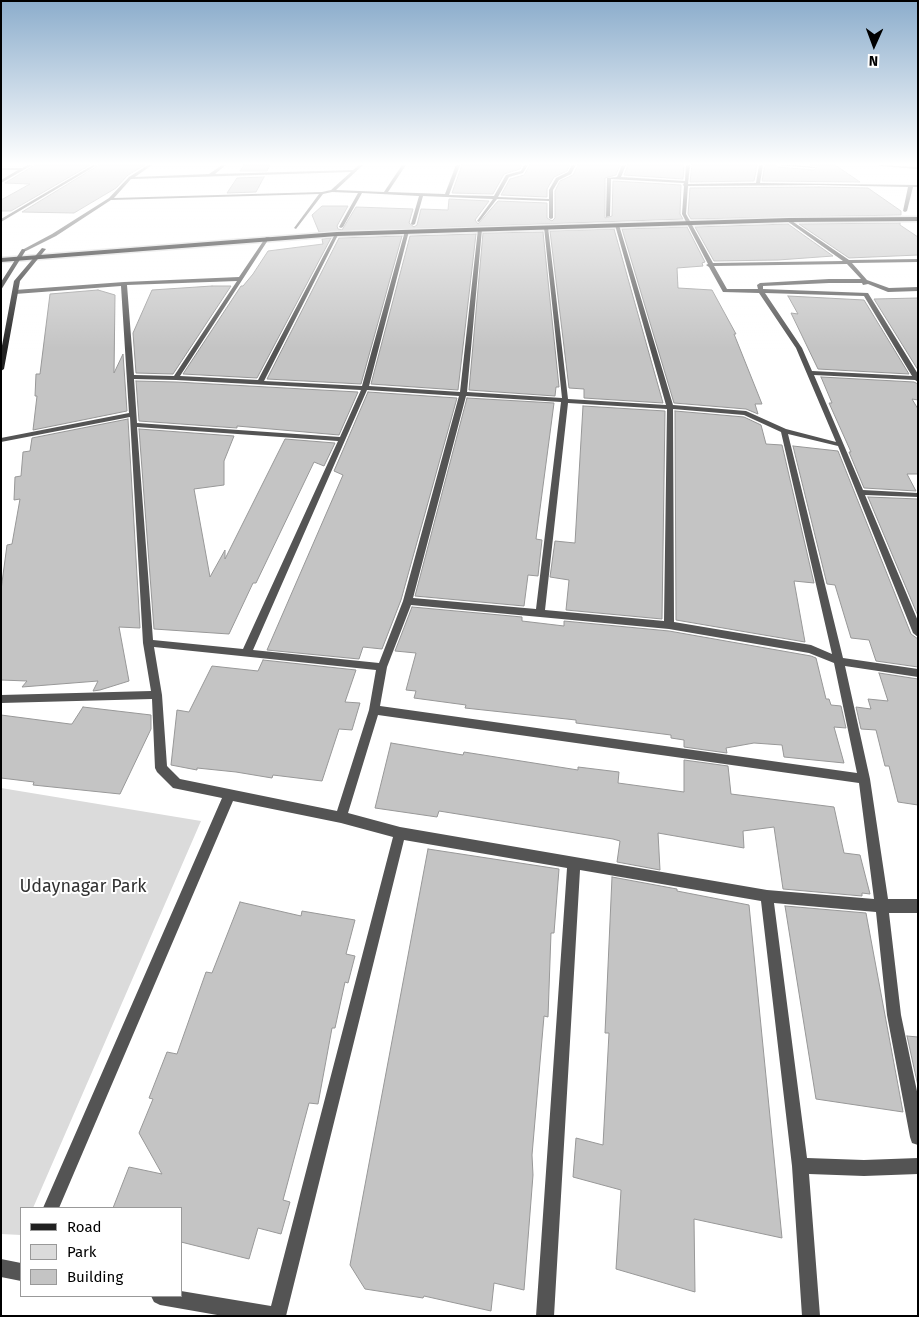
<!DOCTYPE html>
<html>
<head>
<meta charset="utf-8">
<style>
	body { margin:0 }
	#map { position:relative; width:919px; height:1317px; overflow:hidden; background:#fff; font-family:"Fira Sans",sans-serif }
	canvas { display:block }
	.frame { position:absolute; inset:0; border:2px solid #000; pointer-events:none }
	.legend { position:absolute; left:20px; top:1207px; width:162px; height:90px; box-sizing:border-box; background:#fff; border:1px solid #999; margin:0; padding:6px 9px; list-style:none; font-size:15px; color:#000 }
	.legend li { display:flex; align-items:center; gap:10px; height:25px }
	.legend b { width:25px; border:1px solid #999 }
	.north { position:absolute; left:849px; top:20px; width:50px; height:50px; -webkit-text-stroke:4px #fff; paint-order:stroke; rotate:182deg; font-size:14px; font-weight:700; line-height:20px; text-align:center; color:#000 }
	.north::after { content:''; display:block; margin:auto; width:18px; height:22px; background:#000; clip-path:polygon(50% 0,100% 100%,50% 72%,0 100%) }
</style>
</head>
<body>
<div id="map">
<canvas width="919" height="1317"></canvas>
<div class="frame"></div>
<ul class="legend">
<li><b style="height:6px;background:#212121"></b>Road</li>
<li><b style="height:14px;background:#dbdbdb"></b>Park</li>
<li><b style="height:14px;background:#c4c4c4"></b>Building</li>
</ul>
<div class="north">N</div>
</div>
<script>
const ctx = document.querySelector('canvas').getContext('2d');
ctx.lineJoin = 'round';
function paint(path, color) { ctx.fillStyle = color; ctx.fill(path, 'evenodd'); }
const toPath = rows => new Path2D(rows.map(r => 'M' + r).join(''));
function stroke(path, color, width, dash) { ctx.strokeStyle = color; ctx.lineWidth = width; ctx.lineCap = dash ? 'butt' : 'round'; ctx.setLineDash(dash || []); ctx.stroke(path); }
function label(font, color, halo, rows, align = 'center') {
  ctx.font = font + ' "Fira Sans",sans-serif'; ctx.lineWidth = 4; ctx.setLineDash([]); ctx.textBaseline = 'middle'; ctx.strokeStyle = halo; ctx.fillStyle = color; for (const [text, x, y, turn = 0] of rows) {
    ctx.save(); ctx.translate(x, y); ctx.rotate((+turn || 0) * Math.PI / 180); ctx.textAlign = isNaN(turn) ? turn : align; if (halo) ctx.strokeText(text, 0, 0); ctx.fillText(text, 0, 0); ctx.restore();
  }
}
paint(toPath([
	[1,788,201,821,33,1208,21,1208,21,1235,1,1234]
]), '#dbdbdb');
const building = toPath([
	[35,165,90,165,11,211,1,211,1,200,30,184,5,183,35,165],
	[99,165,145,165,128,175,116,188,74,213,22,212,99,165],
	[244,165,270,165,267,171,240,171,244,165],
	[462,165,522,165,520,169,504,174,493,194,452,193,462,165],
	[530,165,570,165,567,171,554,177,547,189,547,197,501,195,510,179,524,175,530,165],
	[578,165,620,165,616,175,605,178,605,218,612,216,613,181,681,185,680,214,683,219,319,232,312,215,322,206,348,206,337,226,338,229,342,230,356,207,413,209,409,223,414,227,417,225,421,209,448,210,449,199,489,201,475,220,478,224,498,201,547,203,547,218,552,221,555,218,555,191,560,181,573,175,578,165],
	[628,165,684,165,683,179,624,175,628,165],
	[692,165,757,165,754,181,690,182,692,165],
	[765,165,776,165,778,167,814,170,818,166,810,165,835,165,860,182,762,181,765,165],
	[264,177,256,192,227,193,237,178,264,177],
	[819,187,868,188,901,211,901,215,691,219,688,214,690,188,819,187],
	[900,223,900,225,918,237,918,255,849,258,799,224,900,223],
	[788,224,833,256,778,260,714,261,695,227,788,224],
	[687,227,705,262,702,263,703,266,677,268,678,288,712,290,736,334,734,334,762,404,755,404,758,414,746,409,674,403,622,229,687,227],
	[614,229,663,403,584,398,584,389,569,388,550,231,614,229],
	[543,232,559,387,556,387,555,396,469,390,483,233,543,232],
	[476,234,458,390,371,384,410,236,476,234],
	[402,236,361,384,267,379,339,238,402,236],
	[331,238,257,378,183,374,241,286,243,286,253,274,268,251,323,244,322,239,331,238],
	[212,286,231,286,173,374,136,373,133,333,152,290,212,286],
	[98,290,115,295,114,373,123,354,127,411,33,430,37,396,35,396,36,374,40,374,50,294,98,290],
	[788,296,864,300,909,374,818,369,791,313,798,314,788,296],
	[918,298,918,370,874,299,918,298],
	[821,377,914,382,918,384,918,400,912,399,918,409,918,474,907,474,916,491,864,488,849,452,851,452,829,403,832,403,821,377],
	[136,381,176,382,358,392,339,435,237,426,237,428,139,421,136,381],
	[368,392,457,398,401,600,382,649,363,647,359,659,267,650,343,475,334,471,368,392],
	[467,398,554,403,536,539,542,540,538,576,528,575,524,606,415,596,467,398],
	[583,406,665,411,662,619,566,610,569,580,550,577,555,541,575,543,583,406],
	[675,411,744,417,761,425,766,444,782,445,814,583,794,581,805,642,676,620,675,411],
	[128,419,140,628,119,627,129,681,100,690,93,691,98,681,22,687,27,681,1,680,1,590,7,545,12,544,20,499,14,500,15,477,21,476,23,452,30,451,32,438,128,419],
	[139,429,234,436,224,461,224,485,194,489,210,577,225,550,225,559,285,439,335,443,324,466,314,462,256,583,253,583,229,634,154,629,139,429],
	[793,446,838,451,911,634,918,639,918,667,876,661,869,640,851,638,835,585,827,584,793,446],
	[868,497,918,499,918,616,868,497],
	[412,607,522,617,522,621,564,626,564,621,669,631,811,656,816,658,826,699,829,699,831,705,841,706,846,728,834,727,844,763,784,757,782,745,754,743,726,748,727,753,684,747,684,740,671,738,671,735,576,723,576,720,465,708,466,705,414,698,416,691,406,690,416,653,395,651,412,607],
	[263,660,356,670,345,702,360,703,352,730,339,729,322,781,273,775,272,778,236,772,197,768,197,770,171,765,177,710,189,712,212,666,258,671,263,660],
	[879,673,918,679,918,805,898,802,889,766,885,766,876,730,861,729,856,707,871,709,868,699,888,701,879,673],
	[83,707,151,715,151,729,120,794,33,785,34,782,1,778,1,715,70,724,72,724,83,707],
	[391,743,463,755,464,752,578,770,578,767,619,772,618,783,684,792,684,760,728,766,731,794,834,807,844,853,860,855,870,894,862,893,862,896,783,889,774,827,743,831,744,848,658,833,660,870,617,862,620,841,613,839,439,811,437,817,375,808,391,743],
	[428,849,559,869,554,933,551,933,548,1017,544,1016,532,1155,533,1175,524,1290,494,1283,491,1311,424,1296,423,1298,365,1289,350,1265,428,849],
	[612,877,677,889,677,891,749,905,782,1238,694,1219,695,1292,616,1269,621,1190,573,1177,576,1138,603,1145,609,1033,605,1033,612,877],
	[240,902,301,916,302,911,355,920,346,954,355,956,348,983,345,982,335,1028,332,1028,318,1104,309,1103,283,1200,290,1202,281,1234,258,1228,249,1259,181,1242,181,1208,113,1208,129,1167,162,1174,139,1133,153,1099,149,1098,167,1052,177,1054,206,972,212,973,240,902],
	[785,906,866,913,903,1112,816,1099,785,906],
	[907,1036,918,1037,918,1086,907,1036]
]);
paint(building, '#c4c4c4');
stroke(building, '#989898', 1);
const highway = toPath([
	[918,217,918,221,789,222,337,236,1,262,1,258,337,232,789,218,918,217]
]);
stroke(highway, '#dbdbdb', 3);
paint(toPath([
	[28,165,32,165,1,183,1,180,18,170,1,170,1,168,22,168,28,165],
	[93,165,97,165,1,222,1,219,93,165],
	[148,165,152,165,135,177,209,174,222,165,226,165,215,174,353,170,359,165,363,165,336,190,384,192,402,165,406,165,388,192,445,194,456,165,460,165,449,195,494,196,506,175,521,171,524,165,528,165,523,173,509,177,498,197,549,199,549,190,556,178,568,172,572,165,576,165,571,174,559,180,553,190,553,218,551,219,549,218,549,201,497,199,479,222,477,221,493,199,423,196,415,224,413,225,411,224,419,196,362,193,343,227,341,228,339,227,358,193,332,192,323,194,296,229,294,228,319,194,111,200,56,236,26,251,22,250,52,234,109,198,129,177,148,165],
	[351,172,331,190,322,192,114,198,131,179,351,172],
	[622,165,626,165,621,177,685,181,686,165,690,165,688,184,756,183,759,165,763,165,760,183,918,185,918,187,913,187,907,211,905,212,903,211,908,187,819,185,688,186,686,214,713,263,843,261,787,221,789,219,849,260,918,259,918,262,852,263,867,280,889,288,918,287,918,291,888,292,868,284,863,285,862,283,829,283,763,286,763,289,868,293,918,374,918,382,915,380,814,375,863,490,918,493,918,497,865,495,918,621,918,637,913,633,838,446,788,434,843,658,918,669,918,677,845,666,870,779,888,899,918,899,918,913,889,913,901,1015,918,1096,918,1145,912,1143,910,1137,887,1015,876,912,774,903,807,1158,864,1160,918,1158,918,1174,864,1176,809,1174,820,1316,802,1316,792,1166,761,901,580,870,554,1316,536,1316,567,868,404,840,286,1316,223,1316,160,1305,154,1302,151,1296,181,1296,181,1291,271,1306,393,837,341,823,233,801,59,1208,43,1208,222,798,173,788,157,772,155,768,152,699,1,703,1,695,151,691,143,643,130,417,1,442,1,438,129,413,121,286,15,294,12,292,15,290,124,282,239,277,266,237,270,237,180,376,258,380,335,234,339,233,264,381,362,386,405,231,407,230,409,231,369,386,460,392,478,229,480,228,482,229,467,392,562,398,544,227,546,226,548,227,568,399,666,405,615,225,617,224,619,225,673,405,746,411,786,429,836,442,796,348,759,293,723,292,709,267,706,265,708,264,682,214,684,186,683,185,684,183,611,179,610,216,606,217,607,178,617,177,622,165],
	[847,264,861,279,829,279,760,283,757,285,758,289,727,289,714,266,847,264],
	[237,281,174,376,134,375,127,285,237,281],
	[765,293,864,296,912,376,812,371,802,348,765,293],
	[134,379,176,380,361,390,340,437,137,423,134,379],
	[367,390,459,396,403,601,379,663,253,650,367,390],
	[466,396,561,402,536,609,413,598,466,396],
	[568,403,667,409,664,621,545,610,568,403],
	[673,409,744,415,781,432,832,654,811,645,674,622,673,409],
	[137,427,338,441,243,649,153,640,137,427],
	[411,605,669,629,809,653,834,663,857,773,380,706,387,667,411,605],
	[154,647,376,670,369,710,337,811,180,779,167,766,162,695,154,647],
	[378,715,859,783,874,899,767,890,400,827,348,813,378,715],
	[778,165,793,165,816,167,814,168,778,165],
	[878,165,918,167,918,169,880,166,878,165],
	[1,1259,21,1263,21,1281,1,1277,1,1259]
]), '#545454');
paint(toPath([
	[42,248,46,249,20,281,4,369,1,371,1,351,14,281,42,248],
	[22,249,26,250,1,290,1,282,22,249]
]), '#212121');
paint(highway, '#000');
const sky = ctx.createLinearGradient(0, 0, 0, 349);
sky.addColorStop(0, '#8cadcc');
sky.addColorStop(0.47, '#fff');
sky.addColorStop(1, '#ffffff00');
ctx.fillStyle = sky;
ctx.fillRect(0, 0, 919, 349);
label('18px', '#323232', '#fff', [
	["Udaynagar Park",83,887]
]);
</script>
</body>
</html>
